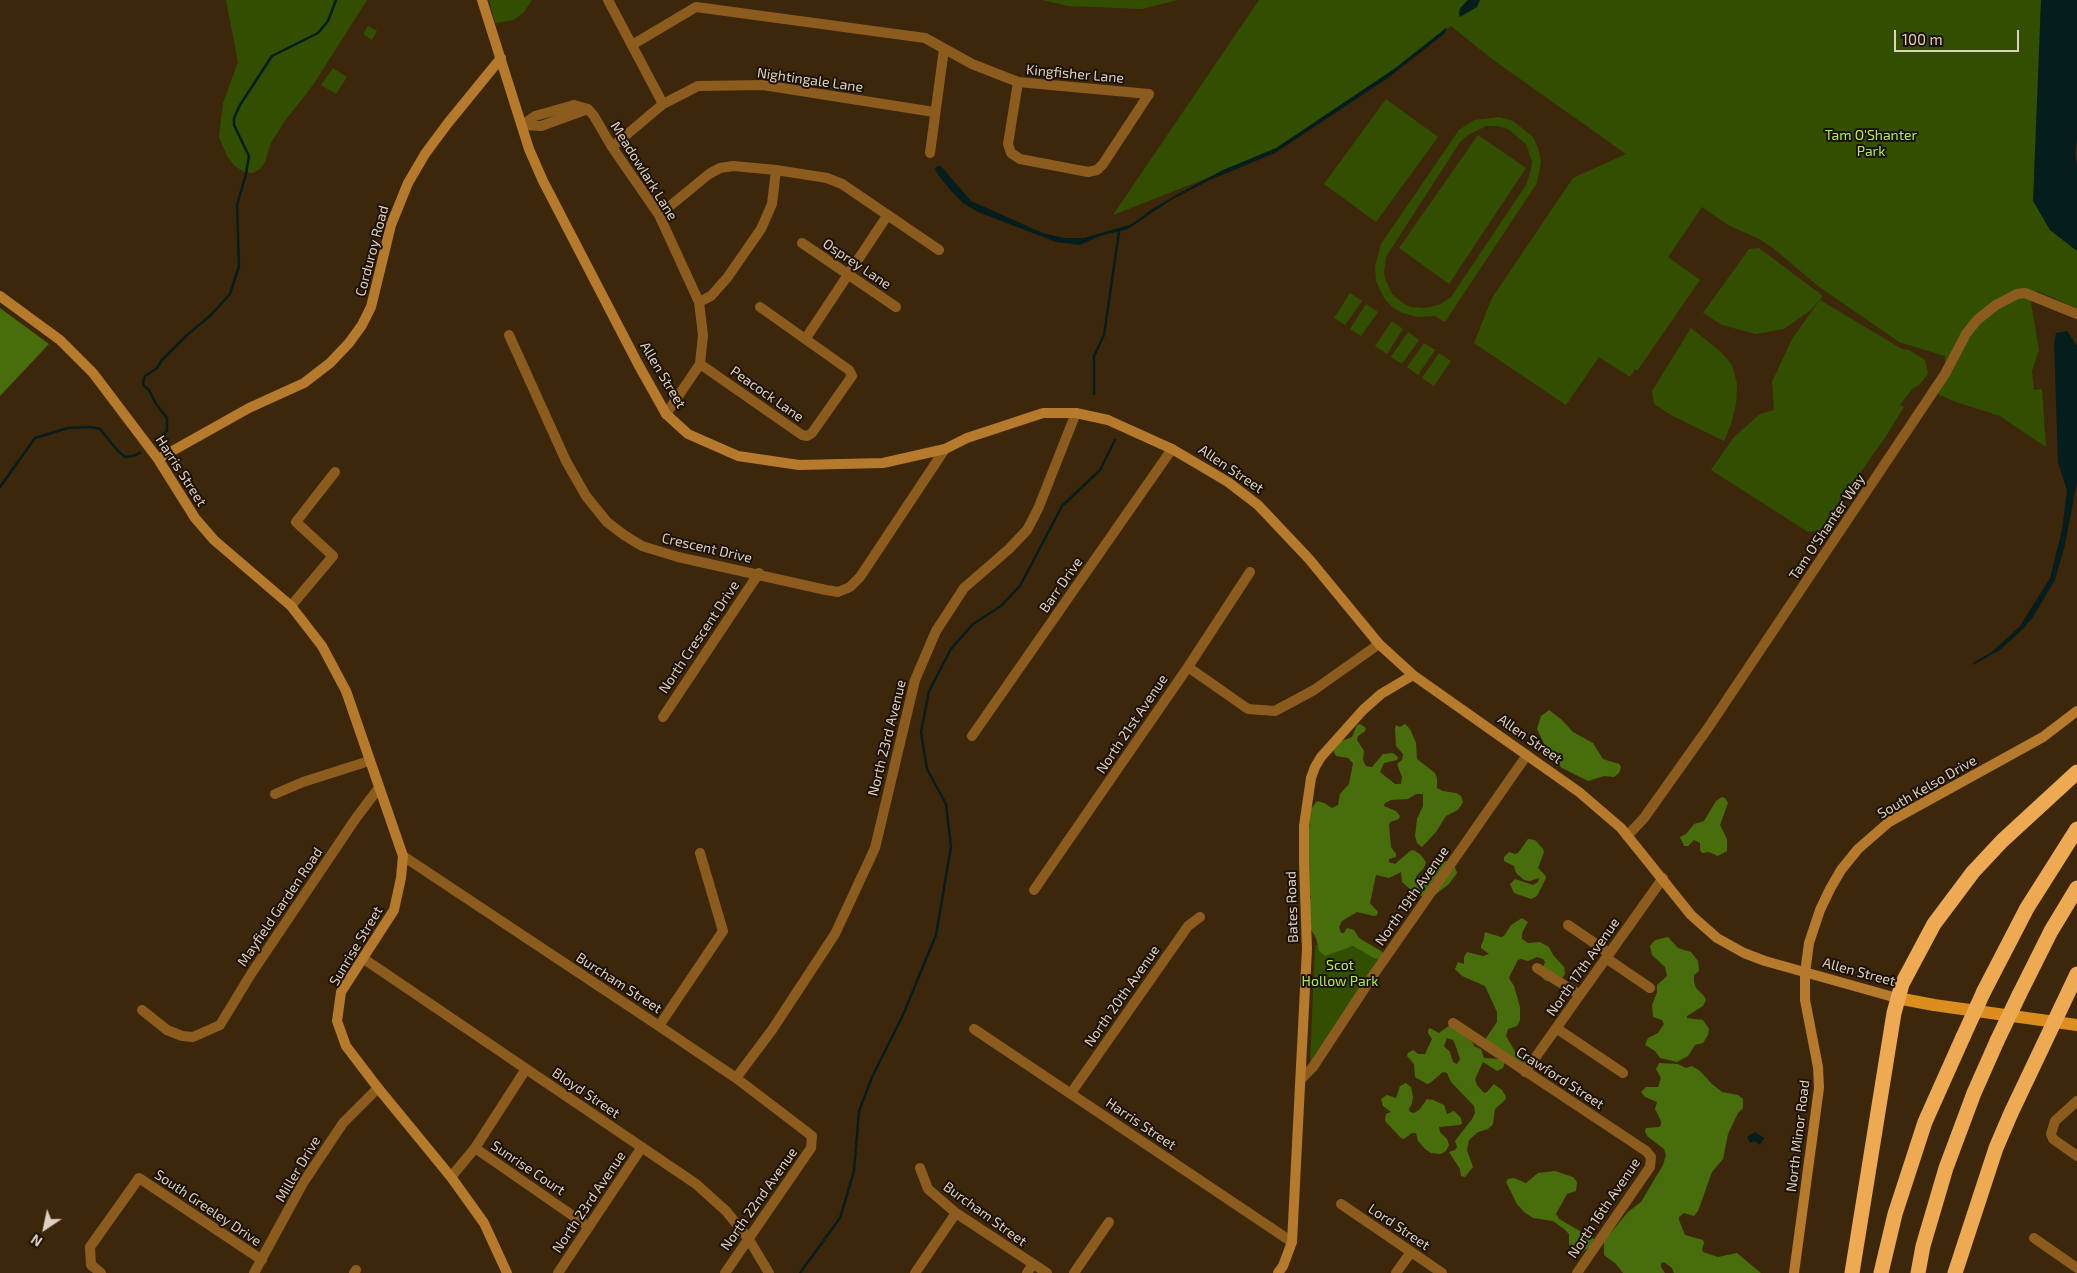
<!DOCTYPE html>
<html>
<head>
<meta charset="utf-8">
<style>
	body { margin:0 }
	#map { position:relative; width:2077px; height:1273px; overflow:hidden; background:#3d270b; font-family:"Exo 2",sans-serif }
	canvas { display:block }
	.north { position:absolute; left:20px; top:1203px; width:50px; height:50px; -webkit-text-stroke:4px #1c1207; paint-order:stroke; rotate:214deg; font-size:14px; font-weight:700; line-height:20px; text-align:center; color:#dfd1c1 }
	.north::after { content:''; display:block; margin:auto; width:18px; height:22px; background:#dfd1c1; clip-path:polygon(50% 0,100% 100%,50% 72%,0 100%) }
	.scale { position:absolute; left:1894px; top:30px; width:125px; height:22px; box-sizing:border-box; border:2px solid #dfd1c1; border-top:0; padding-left:6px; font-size:15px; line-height:18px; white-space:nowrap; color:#dfd1c1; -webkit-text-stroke:4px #1c1207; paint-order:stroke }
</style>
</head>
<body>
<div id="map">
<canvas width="2077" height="1273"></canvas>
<div class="north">N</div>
<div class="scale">100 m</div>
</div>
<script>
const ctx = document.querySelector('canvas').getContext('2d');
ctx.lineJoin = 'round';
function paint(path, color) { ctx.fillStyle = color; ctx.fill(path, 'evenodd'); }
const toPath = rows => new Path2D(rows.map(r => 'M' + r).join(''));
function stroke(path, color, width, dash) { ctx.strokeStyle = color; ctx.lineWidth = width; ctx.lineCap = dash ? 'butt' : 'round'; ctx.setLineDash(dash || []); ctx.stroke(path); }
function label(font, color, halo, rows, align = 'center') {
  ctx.font = font + ' "Exo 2",sans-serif'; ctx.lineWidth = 4; ctx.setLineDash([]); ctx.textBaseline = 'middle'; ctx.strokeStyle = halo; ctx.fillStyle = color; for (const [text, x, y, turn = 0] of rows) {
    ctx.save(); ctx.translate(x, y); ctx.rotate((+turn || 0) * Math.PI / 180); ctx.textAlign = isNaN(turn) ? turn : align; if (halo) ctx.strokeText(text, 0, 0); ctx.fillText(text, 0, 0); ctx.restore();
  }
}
paint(toPath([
	[226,0,367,0,313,85,284,122,271,143,265,162,260,169,253,173,244,172,235,166,227,156,219,137,223,103,238,62],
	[489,0,532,0,524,12,514,20,495,23],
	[1042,0,1178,0,1142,9,1068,6],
	[1259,0,2041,0,2040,38,2050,230,2077,251,2077,308,2037,291,2031,303,2039,350,2032,371,2034,390,2042,389,2046,447,2000,416,1956,402,1928,390,1945,365,1945,356,1899,342,1818,286,1773,248,1759,239,1728,225,1702,207,1668,257,1700,280,1637,371,1635,369,1630,377,1599,357,1566,405,1474,343,1492,298,1573,178,1626,154,1492,59,1451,26,1400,67,1284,145,1258,158,1113,215],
	[368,26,377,31,372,40,363,34],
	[333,68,347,77,336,94,321,85],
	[1386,99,1438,137,1376,222,1324,184],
	[1499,117,1513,121,1533,137,1538,148,1541,162,1537,183,1445,322,1435,316,1417,317,1402,313,1392,307,1384,298,1376,281,1375,266,1381,244,1459,130,1474,120],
	[1486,126,1498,126,1508,129,1526,144,1532,161,1531,170,1526,185,1451,297,1439,305,1425,308,1411,307,1404,304,1392,294,1386,281,1384,273,1386,257,1460,142,1468,135],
	[1478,135,1526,168,1449,284,1399,248],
	[1759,248,1823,296,1811,310,1784,329,1756,334,1722,325,1703,313,1749,249],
	[1350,293,1362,301,1345,325,1334,318],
	[1820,300,1902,349,1909,350,1925,360,1928,374,1919,385,1912,389,1900,405,1904,407,1884,439,1819,531,1808,532,1711,470,1734,437,1760,414,1774,410,1772,382,1792,339],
	[1366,304,1378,312,1361,336,1350,329],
	[1392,321,1403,329,1387,354,1375,346],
	[1691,328,1721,352,1732,365,1737,384,1736,404,1731,424,1724,441,1671,415,1654,404,1652,391],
	[1408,332,1419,340,1402,364,1391,357],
	[1424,343,1435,350,1418,375,1407,367],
	[1439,353,1451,361,1434,386,1422,378],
	[1315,945,1367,948,1381,957,1310,1063]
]), '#324f00');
paint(toPath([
	[0,308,49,344,0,396],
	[1549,710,1562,720,1573,732,1593,743,1603,759,1619,764,1621,767,1619,773,1614,777,1604,776,1588,781,1562,768,1548,752,1537,729,1541,716],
	[1360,724,1366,728,1365,731,1358,736,1357,740,1364,751,1363,760,1366,766,1372,767,1383,754,1393,753,1398,757,1397,760,1384,763,1380,772,1395,784,1401,784,1402,777,1397,764,1402,760,1403,754,1396,746,1395,728,1396,725,1400,727,1405,724,1410,729,1416,743,1417,759,1435,773,1437,779,1437,788,1443,791,1456,793,1461,796,1463,802,1458,810,1446,816,1436,832,1422,847,1417,843,1415,836,1417,819,1423,806,1423,794,1416,794,1408,799,1391,800,1385,803,1384,806,1396,811,1400,816,1399,819,1390,822,1389,825,1391,847,1396,854,1396,857,1389,859,1389,862,1395,864,1410,851,1413,850,1420,854,1426,862,1424,868,1417,875,1416,878,1421,881,1431,879,1434,873,1437,863,1442,860,1454,864,1457,873,1449,884,1431,898,1418,895,1412,891,1402,882,1401,872,1389,878,1376,875,1370,903,1378,912,1377,915,1374,916,1357,912,1342,921,1339,927,1341,933,1344,933,1347,928,1354,930,1359,938,1381,951,1383,953,1381,959,1374,958,1353,946,1325,956,1319,951,1316,938,1307,923,1307,906,1311,897,1304,882,1311,809,1317,801,1324,803,1332,808,1338,805,1340,794,1349,784,1353,763,1348,758,1336,756,1333,750,1339,742,1352,737,1357,725],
	[1722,797,1725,798,1728,803,1720,825,1727,839,1727,851,1718,856,1709,852,1702,853,1700,850,1700,843,1694,840,1688,846,1684,846,1680,837,1686,834,1694,824,1704,821,1716,801],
	[1528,839,1535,840,1543,849,1544,852,1538,868,1545,875,1546,878,1537,896,1531,899,1514,893,1510,884,1515,879,1533,885,1538,882,1539,878,1530,881,1524,880,1516,873,1514,866,1504,861,1504,857,1509,852,1515,854,1518,853],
	[1522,918,1528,922,1522,933,1522,939,1528,943,1540,942,1549,947,1553,955,1564,967,1565,974,1561,980,1551,982,1544,980,1540,974,1545,962,1543,959,1537,957,1528,961,1521,959,1518,960,1510,975,1509,978,1514,986,1520,1007,1520,1020,1517,1026,1508,1029,1506,1036,1517,1055,1525,1061,1527,1064,1523,1065,1489,1053,1483,1048,1484,1041,1497,1022,1497,1012,1485,986,1462,976,1455,969,1458,962,1464,964,1464,957,1467,952,1483,956,1489,954,1481,948,1481,945,1483,942,1485,932,1501,937,1504,936,1511,925],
	[1668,937,1678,948,1691,952,1698,961,1699,971,1694,975,1694,982,1696,988,1704,996,1706,1000,1703,1006,1687,1016,1687,1018,1703,1020,1709,1029,1708,1035,1703,1043,1695,1045,1688,1056,1677,1062,1660,1058,1655,1051,1645,1045,1648,1038,1658,1033,1664,1024,1662,1020,1653,1017,1652,1005,1657,992,1657,985,1667,976,1665,967,1652,955,1650,946,1655,940],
	[1450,1025,1472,1042,1475,1047,1481,1049,1484,1058,1499,1059,1505,1062,1503,1068,1497,1071,1483,1062,1475,1079,1477,1085,1484,1093,1487,1092,1494,1084,1502,1090,1506,1097,1505,1100,1495,1109,1493,1124,1488,1129,1478,1132,1469,1140,1467,1150,1473,1167,1465,1177,1461,1176,1460,1169,1449,1152,1455,1150,1457,1147,1455,1141,1472,1119,1475,1113,1474,1106,1451,1082,1447,1073,1443,1072,1430,1083,1427,1084,1415,1077,1414,1064,1407,1056,1408,1053,1413,1050,1418,1054,1425,1054,1432,1039,1428,1033,1428,1030,1430,1028,1439,1033],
	[1447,1038,1453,1040,1455,1044,1460,1059,1457,1064,1453,1062,1450,1052,1444,1046],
	[1659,1063,1678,1064,1686,1068,1692,1066,1700,1071,1712,1084,1722,1092,1738,1095,1743,1099,1743,1108,1738,1113,1728,1134,1723,1159,1712,1172,1698,1211,1694,1216,1684,1213,1679,1217,1679,1220,1685,1235,1703,1240,1704,1243,1702,1249,1703,1252,1718,1257,1737,1253,1761,1273,1674,1273,1672,1268,1664,1262,1661,1263,1661,1267,1665,1273,1623,1273,1616,1264,1604,1255,1604,1241,1628,1212,1641,1202,1663,1165,1666,1155,1664,1149,1647,1136,1645,1131,1646,1128,1659,1127,1661,1125,1661,1121,1655,1109,1657,1102,1645,1097,1641,1092,1646,1087,1658,1087,1661,1078,1656,1069],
	[1406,1083,1411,1087,1413,1097,1412,1103,1409,1109,1410,1112,1414,1113,1419,1110,1427,1099,1433,1100,1444,1105,1447,1114,1454,1111,1461,1118,1462,1124,1459,1125,1439,1127,1440,1132,1447,1139,1449,1145,1446,1151,1441,1154,1431,1153,1425,1149,1418,1141,1416,1133,1412,1133,1404,1139,1401,1138,1385,1121,1386,1114,1391,1112,1383,1106,1381,1099,1387,1095,1396,1098,1400,1086],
	[1555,1171,1573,1177,1577,1182,1576,1191,1567,1194,1556,1214,1559,1219,1594,1239,1593,1245,1582,1252,1575,1252,1572,1250,1569,1244,1569,1234,1564,1229,1553,1221,1533,1218,1524,1212,1517,1204,1506,1182,1508,1179,1514,1178,1526,1183,1538,1173]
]), '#486d0b');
paint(toPath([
	[1468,0,1480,0,1477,7,1460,17,1459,14,1460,8],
	[2041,0,2077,0,2077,138,2075,155,2077,164,2077,251,2050,230,2033,201],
	[1446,28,1447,29,1444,34,1388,78,1275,153,1210,180,1171,200,1128,229,1100,236,1080,245,1056,242,978,212,963,203,953,193,938,175,935,169,937,166,941,166,971,201,1043,233,1064,238,1084,238,1132,224,1152,209,1185,190,1223,170,1276,148,1394,69],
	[2067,331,2077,346,2077,482,2065,545,2055,580,2033,617,2024,628,2000,650,1973,665,1973,663,1993,651,2020,626,2050,578,2062,530,2067,490,2058,463,2054,344,2056,333],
	[1755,1132,1764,1138,1760,1145,1754,1141,1750,1143,1747,1137]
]), '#051e1d');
stroke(toPath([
	[1094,394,1094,356,1104,335,1119,232],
	[156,442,167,431,167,418,156,404,149,390,144,386,143,382,145,376,157,368,162,360,187,335,211,315,230,294,239,266,237,205,246,174,249,156,234,125,234,118,240,105,272,56,318,33,328,21,336,0],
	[0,487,35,438,68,428,91,427,100,429,118,451,125,457,133,456,140,453],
	[800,1273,840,1218,854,1171,859,1111,872,1077,903,1015,936,935,951,847,946,804,927,769,921,732,929,691,951,649,973,624,1001,606,1020,586,1062,506,1100,470,1115,440]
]), '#051e1d', 2.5);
stroke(toPath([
	[608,0,663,104],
	[632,45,696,7,925,38,972,64,1018,82,1149,94,1103,164,1097,170,1088,172,1020,159,1011,153,1008,144,1018,82],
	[522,125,535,116,574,105,588,109,594,116,612,147,659,215,699,302,703,335,700,364,666,414],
	[522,125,541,126,588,109],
	[612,147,663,104,698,86,763,85,934,112],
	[930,153,944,49],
	[659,215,709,174,720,168,733,166,776,170,827,178,842,184,939,250],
	[802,243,896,307],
	[699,302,711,296,727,278,761,229,772,204,776,170],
	[509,335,566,461,586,496,607,522,624,535,642,546,678,557,826,590,838,592,850,587,860,577,945,449],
	[806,338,887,216],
	[700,364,802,435,807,436,812,433,852,376,849,370,760,307],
	[291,606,333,556,296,522,335,472],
	[1188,667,1248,709,1275,711,1314,690,1379,644],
	[663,717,759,573],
	[972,736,1172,449],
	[275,794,303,782,369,761],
	[1627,836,1644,818,1708,728,1945,374,1966,334,1977,320,1996,305,2017,294,2025,293,2077,314],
	[403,856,659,1026,736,1078,812,1136,811,1148,725,1273],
	[1034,890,1188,667,1250,572],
	[1568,925,1609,953],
	[1606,958,1650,988],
	[364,959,696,1184,726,1211,748,1238,769,1273],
	[1537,968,1580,995],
	[142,1010,167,1030,182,1036,193,1037,220,1025,251,974,356,818,378,789],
	[1453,1023,1646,1151,1651,1157,1650,1167,1577,1273],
	[659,1026,723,931,700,853],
	[1556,1028,1623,1073],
	[974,1029,1292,1242],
	[1525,1072,1663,878],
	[736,1078,772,1030,835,934,875,848,915,680,936,631,964,588,1009,549,1027,530,1038,509,1076,413],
	[1302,1078,1313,1067,1374,974,1527,755],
	[1071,1093,1188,926,1200,917],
	[2077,1101,2055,1121,2051,1134,2053,1139,2077,1156],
	[475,1148,589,1227],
	[920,1168,928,1189,956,1213,1047,1273],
	[451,1177,475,1148,526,1069],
	[1341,1204,1442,1273],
	[2034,1238,2077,1268],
	[101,1273,91,1265,90,1247,139,1178,262,1260],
	[254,1273,303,1183,343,1123,378,1088],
	[354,1273,356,1270],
	[558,1273,642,1147],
	[915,1273,956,1213],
	[1027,1273,1033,1264],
	[1074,1273,1109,1222],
	[1396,1273,1411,1252]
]), '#8b5c1e', 10);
stroke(toPath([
	[482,0,529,149,543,181,638,364,666,414,688,434,738,456,799,465,883,463,945,449,967,438,1043,413,1076,413,1108,420,1172,449,1228,482,1258,505,1309,559,1379,644,1413,675,1579,792,1621,828,1691,915,1717,938,1744,953,1765,961,1897,998],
	[0,296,60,340,93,373,158,459,195,518,214,540,291,606,322,646,346,691,403,856,401,878,394,910,341,992,337,1021,346,1046,378,1088,451,1177,484,1223,507,1273],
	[158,459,249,408,304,383,330,363,349,343,362,325,371,307,391,225,408,183,425,154,448,123,501,58],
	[1278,1273,1283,1266,1292,1242,1307,949,1304,863,1304,826,1311,778,1315,767,1321,757,1363,710,1381,694,1413,675],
	[1794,1273,1819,1088,1818,1067,1805,1000,1805,973,1809,943,1820,910,1830,889,1841,870,1858,849,1889,822,2043,737,2077,711]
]), '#b57a2c', 10);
stroke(toPath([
	[1897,998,1934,1005,2077,1025]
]), '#db8e1d', 12);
stroke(toPath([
	[1984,991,2027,908,2077,829],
	[2019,995,2051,931,2077,888],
	[1852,1273,1894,1013,1902,984,1934,924,1973,872,2002,841,2077,772],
	[1881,1273,1895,1214,1925,1122,1963,1037],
	[1918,1273,1923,1246,1946,1168,1974,1093,1997,1041],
	[1955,1273,1996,1148,2011,1113,2077,974]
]), '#eea953', 15);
stroke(toPath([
	[1963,1037,1984,991],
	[1997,1041,2019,995]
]), '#eea953', 15);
label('14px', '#dfd1c1', '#1c1207', [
	["Kingfisher Lane",1075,74,5],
	["Nightingale Lane",810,80,8],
	["Meadowlark Lane",644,171,58],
	["Corduroy Road",372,251,-75],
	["Osprey Lane",857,264,34],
	["Allen Street",663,375,59],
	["Peacock Lane",767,394,35],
	["Allen Street",1231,469,34],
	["Harris Street",181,471,57],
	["Tam O'Shanter Way",1827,527,-56],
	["Crescent Drive",707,548,13],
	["Barr Drive",1061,585,-55],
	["North Crescent Drive",699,637,-56],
	["North 21st Avenue",1132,724,-56],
	["North 23rd Avenue",887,738,-76],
	["Allen Street",1530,739,35],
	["South Kelso Drive",1927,787,-30],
	["North 19th Avenue",1412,896,-55],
	["Mayfield Garden Road",280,907,-56],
	["Bates Road",1292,907,-92],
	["Sunrise Street",356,946,-59],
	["North 17th Avenue",1583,967,-55],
	["Allen Street",1859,972,15],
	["Burcham Street",619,983,33],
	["North 20th Avenue",1122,996,-55],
	["Crawford Street",1560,1078,33],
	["Bloyd Street",586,1093,34],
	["Harris Street",1141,1124,34],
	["North Minor Road",1798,1136,-83],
	["Sunrise Court",528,1168,34],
	["Miller Drive",298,1169,-59],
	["North 22nd Avenue",759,1199,-55],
	["North 23rd Avenue",589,1202,-56],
	["South Greeley Drive",208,1208,34],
	["North 16th Avenue",1604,1208,-56],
	["Burcham Street",985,1214,36],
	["Lord Street",1399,1227,34]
]);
label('14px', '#aceb5a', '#1c1207', [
	["Tam O'Shanter",1871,135],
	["Park",1871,151],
	["Scot",1340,965],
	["Hollow Park",1340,981]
]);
</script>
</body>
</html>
